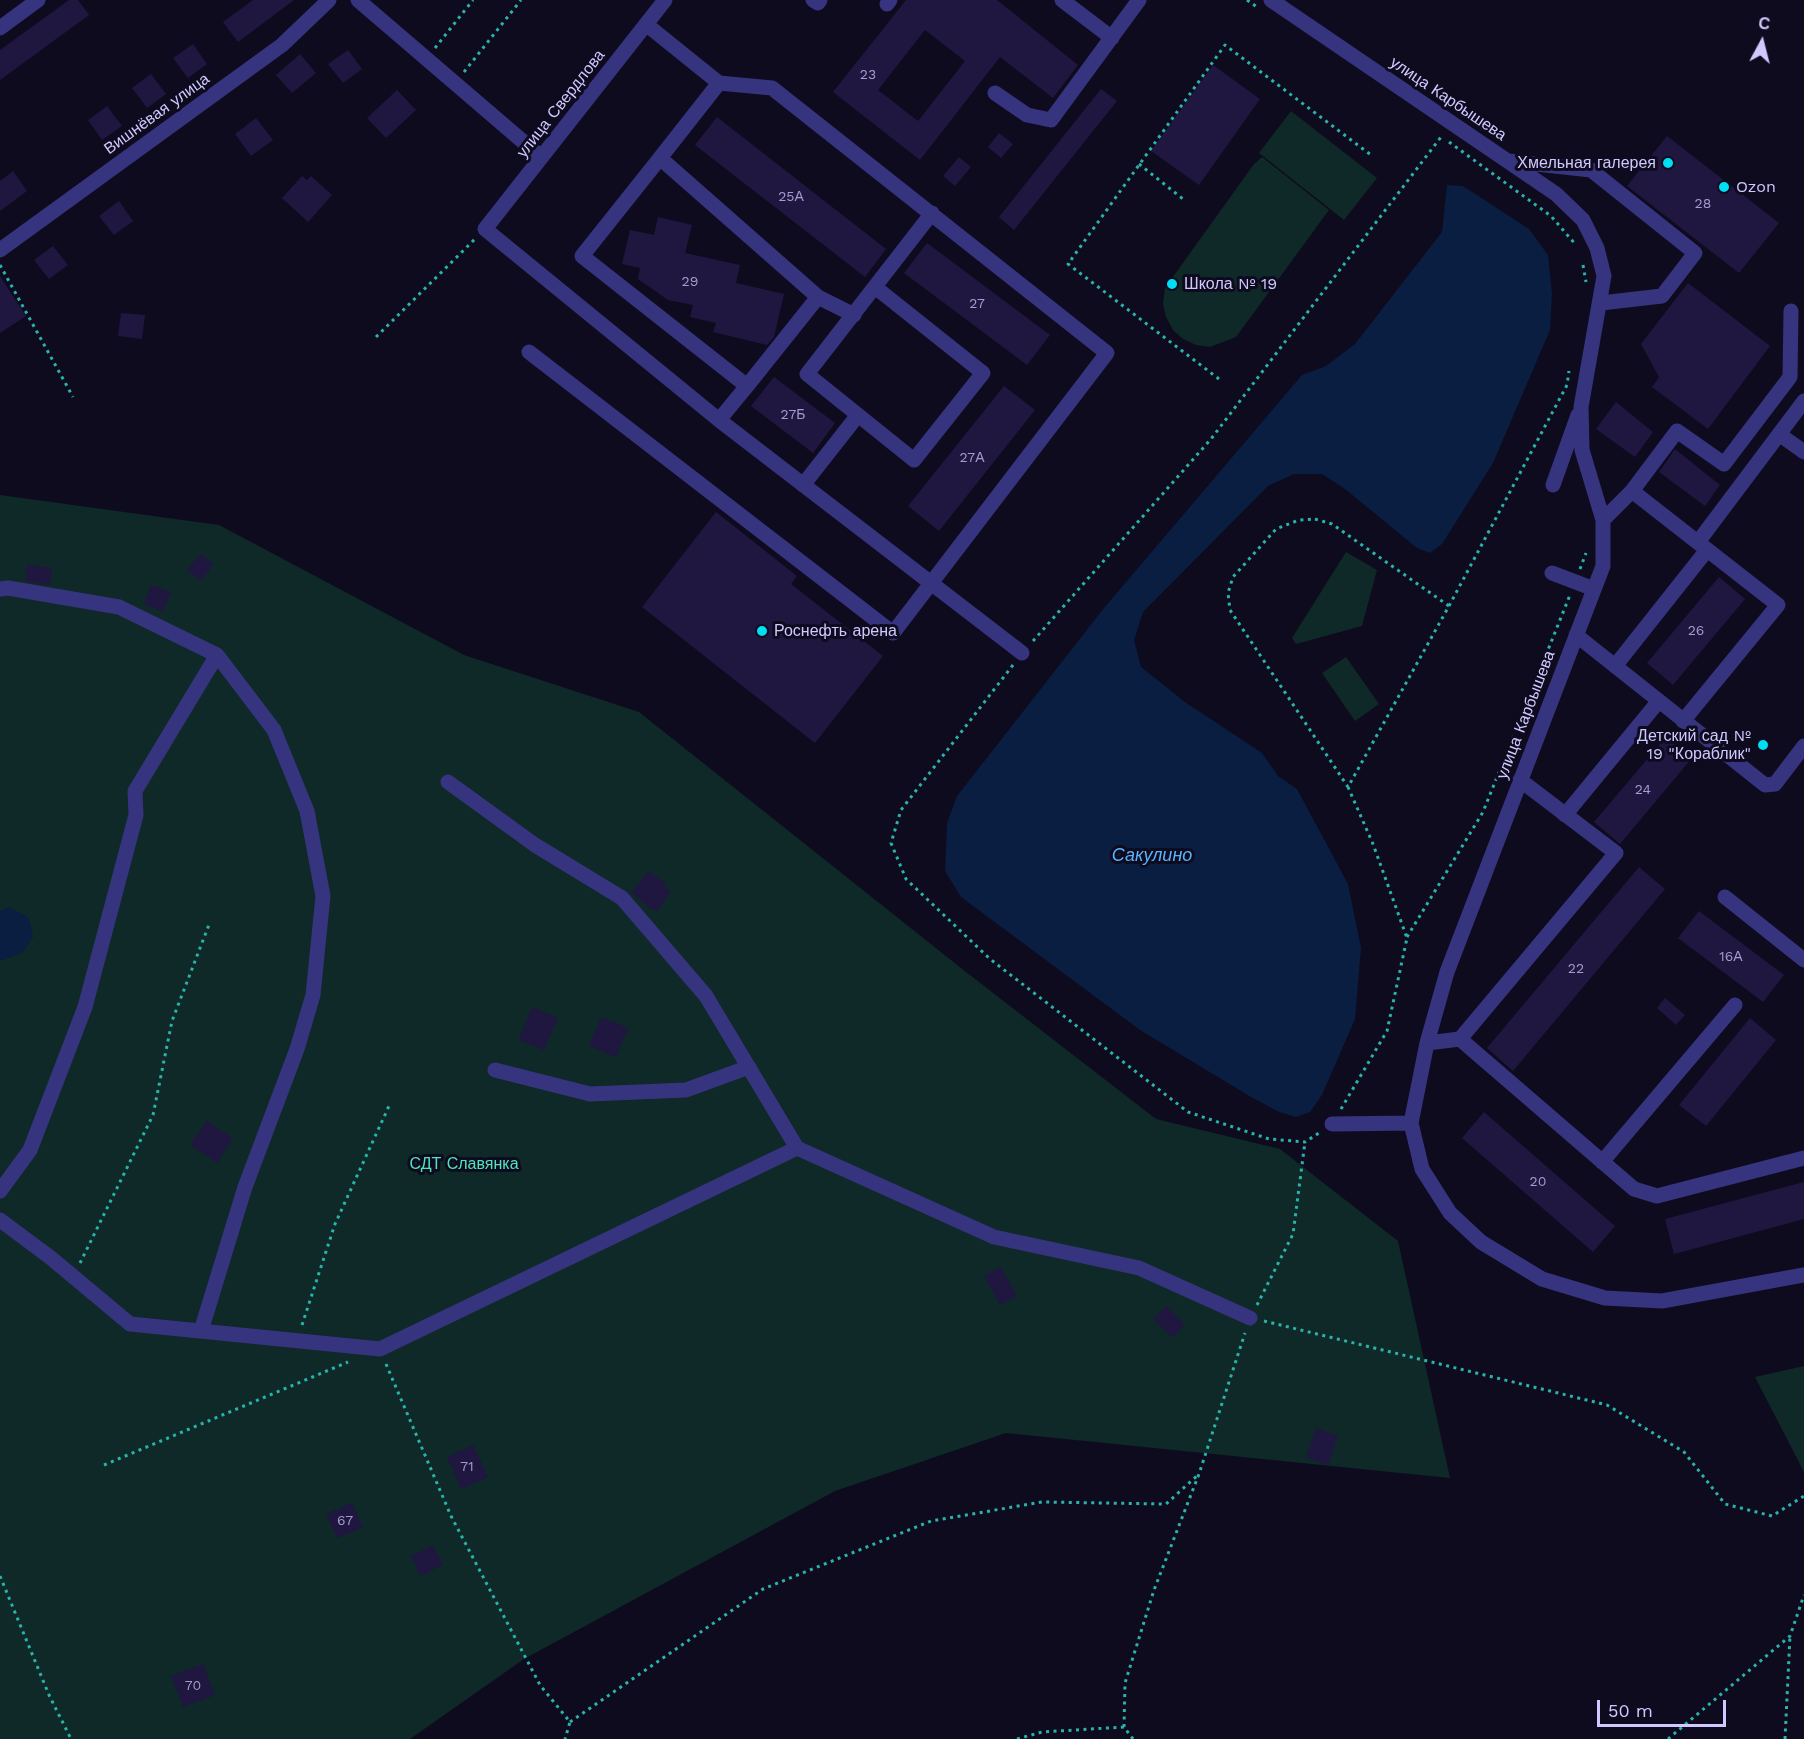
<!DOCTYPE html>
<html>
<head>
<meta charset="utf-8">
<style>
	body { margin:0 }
	#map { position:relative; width:1804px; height:1739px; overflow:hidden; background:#0e0b1f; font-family:"Work Sans",sans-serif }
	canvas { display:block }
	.north { position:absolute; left:1732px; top:12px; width:60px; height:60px; -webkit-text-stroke:4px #0e0b1f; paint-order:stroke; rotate:7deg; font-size:16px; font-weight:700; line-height:24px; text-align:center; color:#cfc9ff }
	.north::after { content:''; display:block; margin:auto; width:21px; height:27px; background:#cfc9ff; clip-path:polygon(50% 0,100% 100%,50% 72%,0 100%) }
	.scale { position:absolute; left:1597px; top:1700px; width:129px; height:27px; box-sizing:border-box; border:3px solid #cfc9ff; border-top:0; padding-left:8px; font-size:18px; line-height:21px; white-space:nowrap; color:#cfc9ff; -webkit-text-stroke:4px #0e0b1f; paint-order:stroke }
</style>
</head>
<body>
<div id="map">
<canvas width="1804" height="1739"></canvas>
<div class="north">С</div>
<div class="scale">50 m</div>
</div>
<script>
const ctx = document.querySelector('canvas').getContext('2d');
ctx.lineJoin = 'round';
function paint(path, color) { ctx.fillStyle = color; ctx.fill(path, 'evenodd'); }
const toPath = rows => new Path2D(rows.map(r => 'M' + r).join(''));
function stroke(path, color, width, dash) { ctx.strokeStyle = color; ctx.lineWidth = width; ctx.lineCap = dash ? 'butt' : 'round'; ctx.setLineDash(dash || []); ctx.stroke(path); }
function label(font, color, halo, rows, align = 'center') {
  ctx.font = font + ' "Work Sans",sans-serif'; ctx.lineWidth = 6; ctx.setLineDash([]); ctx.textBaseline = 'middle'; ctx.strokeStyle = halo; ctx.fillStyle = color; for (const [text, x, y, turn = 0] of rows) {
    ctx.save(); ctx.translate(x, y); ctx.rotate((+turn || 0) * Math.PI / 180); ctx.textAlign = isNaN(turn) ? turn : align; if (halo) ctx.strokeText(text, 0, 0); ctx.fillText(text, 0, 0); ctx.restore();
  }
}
paint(toPath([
	[1291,111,1377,178,1344,220,1259,153],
	[1262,157,1329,210,1236,337,1210,347,1196,345,1183,339,1173,330,1166,317,1163,304,1165,288,1254,164],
	[0,495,219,525,464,655,639,712,966,972,1156,1119,1280,1149,1398,1241,1450,1478,1006,1433,835,1491,524,1659,410,1739,0,1739],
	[1346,552,1377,570,1362,626,1296,644,1292,638],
	[1346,657,1379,704,1355,721,1322,673],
	[1804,1366,1804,1472,1755,1377]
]), '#0e2927');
paint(toPath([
	[1447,185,1463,186,1529,229,1548,255,1552,294,1550,330,1493,463,1442,544,1430,553,1417,548,1345,489,1322,474,1294,474,1268,486,1143,612,1134,640,1141,667,1185,702,1262,753,1278,776,1297,789,1348,884,1361,948,1355,1019,1322,1095,1310,1112,1296,1117,1279,1112,1251,1097,1140,1030,961,897,945,871,947,823,957,796,1104,608,1302,375,1326,366,1355,344,1442,232],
	[9,907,29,918,33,937,22,953,0,961,0,911]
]), '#091e40');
paint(toPath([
	[69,0,78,0,89,15,0,80,0,50],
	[253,0,294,0,238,42,223,22],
	[906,0,997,0,1078,65,1053,98,1000,57,920,160,833,92],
	[925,30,965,61,918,121,878,90],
	[193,44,207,64,188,78,173,58],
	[348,50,362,69,343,83,328,64],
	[300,54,316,73,292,93,276,75],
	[1213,65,1260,99,1199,185,1151,151],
	[151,74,166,94,147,108,132,88],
	[1101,89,1117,101,1014,230,999,217],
	[397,90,416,110,386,138,367,118],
	[107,106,122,126,102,140,88,120],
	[717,117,886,249,865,277,695,145],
	[256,118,273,140,251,156,235,134],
	[999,133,1013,144,1001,158,988,147],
	[1667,136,1779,223,1739,273,1627,186],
	[959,157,971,167,955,186,943,176],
	[13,171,27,191,0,211,0,181],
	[302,176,307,180,311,176,332,195,308,222,282,198],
	[119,201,133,221,114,235,99,216],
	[658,217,692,225,685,253,740,265,736,283,784,294,774,337,767,345,713,332,716,323,690,317,693,305,668,300,638,279,640,268,622,264,630,230,654,235],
	[927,243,1050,335,1027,365,904,273],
	[53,246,68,265,49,279,34,260],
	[0,276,26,316,0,333],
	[1688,283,1770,346,1708,429,1652,387,1659,377,1641,344],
	[121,313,145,315,142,339,118,336],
	[774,377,835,423,813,453,751,406],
	[1004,386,1035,410,939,531,908,506],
	[1616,402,1653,432,1635,457,1596,429],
	[1675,449,1720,485,1705,506,1659,472],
	[716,512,797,576,791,584,883,656,815,743,642,607],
	[200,554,214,564,200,581,187,570],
	[27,565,52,568,50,585,25,581],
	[1719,577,1745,599,1673,685,1647,663],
	[151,585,171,592,163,612,144,604],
	[1666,737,1692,758,1620,844,1594,822],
	[1639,867,1665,889,1513,1071,1487,1048],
	[649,871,666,884,664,887,671,892,657,911,648,907,631,892],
	[1699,911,1784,975,1763,1002,1678,938],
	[1665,998,1685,1015,1676,1025,1657,1008],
	[532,1007,558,1018,544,1050,519,1040],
	[601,1017,628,1028,616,1057,589,1046],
	[1750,1018,1776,1040,1706,1126,1679,1105],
	[1484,1112,1615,1226,1593,1252,1462,1138],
	[207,1121,233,1138,217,1163,190,1145],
	[1804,1182,1804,1219,1674,1254,1665,1219],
	[1001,1267,1017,1296,1000,1305,984,1276],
	[1166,1306,1185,1325,1172,1338,1153,1319],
	[1316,1428,1338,1436,1328,1465,1306,1457],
	[473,1445,488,1477,461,1489,447,1457],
	[352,1503,363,1527,337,1538,326,1514],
	[433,1545,443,1565,420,1576,411,1556],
	[203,1664,215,1695,183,1707,171,1676]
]), '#1f1740');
stroke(toPath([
	[1247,0,1257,7],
	[435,48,473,0],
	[464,72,521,0],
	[1449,142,1551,216,1576,245],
	[1139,164,1183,199],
	[0,265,73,397],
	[1583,265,1586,282],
	[376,337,475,239],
	[1219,379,1068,264,1225,45,1371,155],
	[1315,519,1332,524,1449,606,1348,787,1230,610,1228,593,1233,577,1276,529,1299,520,1315,519],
	[1580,569,1586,553],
	[1449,606,1567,385,1569,371],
	[1033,641,1211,439,1441,137],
	[1013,665,901,810,891,843,906,879,990,959,1188,1112,1269,1139,1305,1142,1319,1133],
	[1407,937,1483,812,1570,595],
	[1341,1109,1387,1031,1407,938,1373,844,1348,787],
	[80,1263,153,1115,172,1021,210,922],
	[1257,1305,1293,1234,1305,1142],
	[1264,1321,1607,1405,1684,1452,1725,1504,1772,1516,1804,1496],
	[302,1325,335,1224,389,1106],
	[386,1364,451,1516,540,1685,570,1722,565,1739],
	[104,1465,348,1362],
	[0,1576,49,1695,71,1739],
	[570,1722,763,1589,931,1521,1042,1502,1166,1504,1199,1474],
	[1017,1739,1042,1732,1124,1727],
	[1133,1739,1124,1727,1125,1683,1154,1590,1199,1474,1245,1333],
	[1668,1739,1790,1636,1804,1595],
	[1785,1739,1790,1636]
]), '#29b3aa', 3, [3, 4.5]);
stroke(toPath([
	[358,0,541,157],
	[665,0,485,229,719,420,1022,653],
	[813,0,818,3,820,0],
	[1062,0,1112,38],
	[1271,0,1556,194,1583,220,1597,248,1604,276,1581,407,1582,450,1603,520,1603,566,1447,972,1427,1043,1411,1123,1422,1169,1450,1213,1481,1242,1542,1279,1605,1298,1662,1301,1804,1275],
	[887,4,890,0],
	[647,25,719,83,660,158,818,297,854,315],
	[0,28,38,0],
	[995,93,1027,115,1051,120,1139,0],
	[660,158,582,256,747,386,818,297],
	[1509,161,1591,170,1695,253,1662,296,1601,303],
	[0,250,282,45,329,0],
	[875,287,983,373,914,460,807,374,932,213],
	[529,352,893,633,1107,353,772,88,719,83],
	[719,420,747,386],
	[1779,434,1804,452],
	[803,485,858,415],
	[1553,485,1578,415],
	[1632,491,1677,431,1724,464,1790,377,1791,311],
	[1603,520,1632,491,1778,605,1683,721],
	[1698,542,1804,401],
	[1552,573,1594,589],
	[0,589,8,588,119,607,217,655,274,730,307,811,323,896,313,995,297,1049,245,1187,201,1331],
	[1576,635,1765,785,1775,784,1804,746],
	[1615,666,1707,550],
	[448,782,535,845,622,898,706,996,797,1148],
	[1565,815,1658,702],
	[1725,897,1804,960],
	[1460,1039,1616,853,1520,780],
	[1427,1043,1460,1039,1634,1189,1657,1196,1804,1158],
	[495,1070,590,1094,686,1090,749,1067],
	[1332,1124,1411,1123],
	[1602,1162,1735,1005],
	[0,1191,30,1150,85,1007,136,815,135,791,217,655],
	[0,1220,51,1258,130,1324,380,1349,797,1148,994,1237,1139,1268,1250,1318]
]), '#37347f', 15);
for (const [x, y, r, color] of [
	[1668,163,6,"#00def4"],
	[1724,187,6,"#00def4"],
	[1172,284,6,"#00def4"],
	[762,631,6,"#00def4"],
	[1763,745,6,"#00def4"]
]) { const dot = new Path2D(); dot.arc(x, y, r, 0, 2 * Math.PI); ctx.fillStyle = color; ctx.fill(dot); stroke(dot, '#0e0b1f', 2); }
label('14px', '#a39ccf', null, [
	["23",868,75],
	["25А",791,197],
	["28",1703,204],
	["29",690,282],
	["27",977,304],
	["27Б",793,415],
	["27А",972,458],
	["26",1696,631],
	["24",1643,790],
	["16А",1731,957],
	["22",1576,969],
	["20",1538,1182],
	["71",467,1467],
	["67",345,1521],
	["70",193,1686]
]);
label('16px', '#cfc9ff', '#0e0b1f', [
	["улица Карбышева",1448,99,34],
	["улица Свердлова",561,104,-52],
	["Вишнёвая улица",157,114,-36],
	["улица Карбышева",1526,715,-69]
]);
label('16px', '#cfc9ff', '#0e0b1f', [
	["Хмельная галерея",1656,163,"right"],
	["Ozon",1736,187],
	["Школа № 19",1184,284],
	["Роснефть арена",774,631],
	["Детский сад №",1751,736,"right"],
	["19 \"Кораблик\"",1751,754,"right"]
], 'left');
label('16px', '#51e3bd', '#0e0b1f', [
	["СДТ Славянка",464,1164]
]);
label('italic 18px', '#57b3ff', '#0e0b1f', [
	["Сакулино",1152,856]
]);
</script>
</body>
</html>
